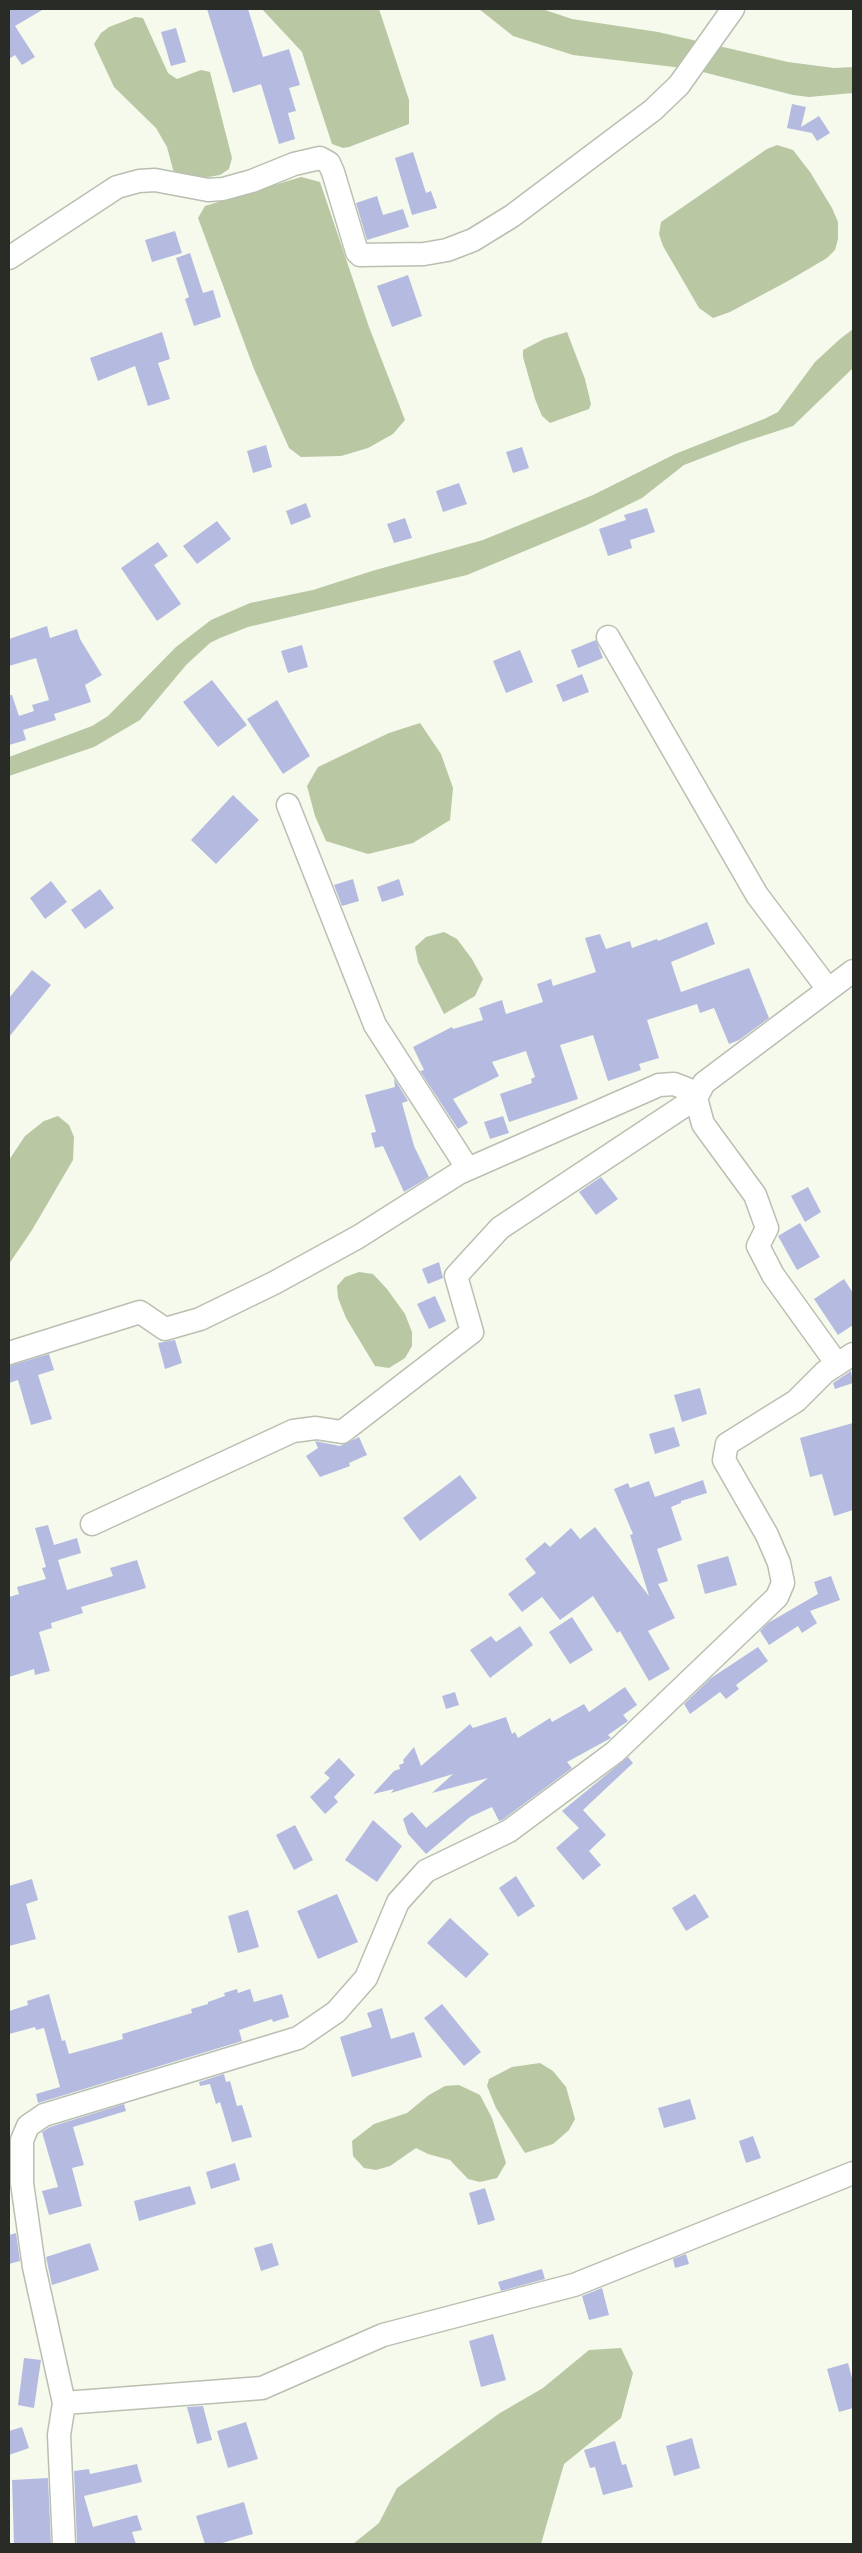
<!DOCTYPE html>
<html>
<head>
<meta charset="utf-8">
<style>
	body { margin:0 }
	#map { position:relative; width:862px; height:2553px; overflow:hidden; background:#f5faec; font-family:Overpass,sans-serif }
	canvas { display:block }
	.frame { position:absolute; inset:0; border:10px solid #292c26; pointer-events:none }
</style>
</head>
<body>
<div id="map">
<canvas width="862" height="2553"></canvas>
<div class="frame"></div>
</div>
<script>
const ctx = document.querySelector('canvas').getContext('2d');
ctx.lineJoin = 'round';
function paint(path, color) { ctx.fillStyle = color; ctx.fill(path, 'evenodd'); }
const toPath = rows => new Path2D(rows.map(r => 'M' + r).join(''));
function stroke(path, color, width, dash) { ctx.strokeStyle = color; ctx.lineWidth = width; ctx.lineCap = dash ? 'butt' : 'round'; ctx.setLineDash(dash || []); ctx.stroke(path); }
paint(toPath([
	[262,9,379,9,409,100,409,124,349,147,343,148,332,144,302,52],
	[479,9,542,9,572,19,658,32,788,62,834,68,853,67,853,93,809,97,793,95,691,69,573,55,513,36],
	[135,17,143,18,168,73,177,79,201,70,210,72,232,158,229,169,220,175,191,180,174,173,167,147,156,128,114,87,94,44,101,33,109,27],
	[777,145,793,150,810,172,832,208,838,222,838,239,835,250,827,258,788,281,730,312,713,318,699,308,663,246,659,234,661,222,767,149],
	[301,177,320,182,369,327,405,420,393,434,368,448,341,456,301,457,289,448,254,369,198,218,205,206],
	[853,329,853,368,793,426,741,443,684,465,642,498,587,525,467,575,248,627,220,638,210,643,187,664,140,720,94,747,9,776,9,757,92,726,108,716,176,647,211,620,250,603,313,590,372,571,483,540,593,495,675,454,764,419,778,412,815,362,840,339],
	[567,332,585,379,591,404,589,409,550,423,542,416,535,399,523,357,523,350,544,339],
	[420,723,441,754,453,788,450,820,413,843,368,854,326,841,315,816,307,786,318,767,389,733],
	[444,932,457,939,472,959,483,979,475,996,444,1014,418,962,415,947,426,937],
	[58,1116,69,1125,74,1137,73,1160,32,1230,9,1264,9,1160,25,1136,44,1121],
	[359,1272,373,1274,387,1289,405,1314,412,1332,412,1346,405,1358,389,1368,375,1366,346,1318,338,1298,337,1286,345,1277],
	[540,2063,553,2071,566,2087,575,2119,569,2130,553,2144,525,2153,496,2108,487,2086,489,2079,512,2067],
	[459,2085,480,2095,492,2118,506,2163,497,2178,480,2182,468,2179,450,2160,428,2154,416,2148,390,2166,376,2170,364,2168,353,2156,352,2141,374,2124,407,2113,429,2095,445,2086],
	[621,2348,633,2373,621,2418,564,2464,541,2544,353,2544,379,2523,397,2488,446,2452,500,2413,543,2388,589,2350]
]), '#b9c7a3');
paint(toPath([
	[9,9,44,9,15,26,35,57,22,65,15,55,9,59],
	[207,9,248,9,263,57,289,49,300,85,289,88,296,111,288,113,295,139,279,144,261,84,233,93],
	[176,28,186,62,171,66,161,32],
	[792,104,806,107,801,127,819,116,830,133,817,141,812,133,787,128],
	[413,152,426,193,431,191,437,208,412,215,395,158],
	[377,196,383,215,403,209,409,227,367,240,356,203],
	[175,231,182,253,152,262,145,240],
	[190,253,203,293,213,290,221,317,194,326,185,299,189,297,176,258],
	[408,275,422,316,392,327,377,286],
	[162,332,170,359,158,363,170,399,148,406,135,366,98,381,90,358],
	[266,445,272,467,253,473,247,451],
	[522,447,529,468,513,473,506,452],
	[459,483,467,504,443,512,436,491],
	[306,503,311,517,291,525,286,511],
	[647,508,655,532,630,540,632,548,608,556,599,529,626,520,624,515],
	[405,518,412,538,394,543,387,524],
	[217,521,231,539,197,564,183,546],
	[158,542,168,556,154,565,181,604,157,621,121,568],
	[47,626,50,638,77,629,80,639,102,675,85,685,91,702,54,714,56,720,23,730,26,740,9,745,9,695,12,695,19,716,34,711,32,705,49,700,36,658,9,666,9,639],
	[596,640,603,658,578,668,571,650],
	[302,645,308,667,288,673,281,651],
	[520,650,533,682,506,693,493,661],
	[582,674,589,692,563,702,556,685],
	[212,680,247,725,218,747,183,702],
	[277,700,310,756,283,774,247,719],
	[233,795,259,820,216,864,191,840],
	[353,879,359,901,342,906,334,885],
	[399,879,404,895,382,902,377,887],
	[51,881,67,902,45,919,30,898],
	[100,889,114,908,85,929,71,910],
	[707,922,715,944,671,962,681,992,749,968,769,1018,739,1040,729,1044,714,1008,700,1013,697,1004,647,1020,659,1058,639,1064,641,1070,608,1081,593,1035,560,1045,578,1099,509,1122,500,1094,532,1083,531,1079,535,1077,526,1051,492,1062,499,1076,453,1099,468,1123,458,1129,420,1071,424,1070,413,1047,452,1027,453,1029,483,1020,479,1008,502,1000,506,1014,543,1002,537,984,551,979,553,986,596,972,585,938,600,934,606,949,630,941,632,948,657,939,658,941],
	[32,970,51,985,9,1037,9,998],
	[394,1078,408,1101,402,1103,414,1146,429,1177,404,1192,383,1146,375,1148,371,1133,376,1132,365,1095,395,1087],
	[503,1116,509,1133,490,1139,484,1122],
	[601,1177,618,1199,596,1215,579,1192],
	[808,1187,821,1212,805,1222,791,1196],
	[800,1223,820,1257,797,1270,778,1236],
	[439,1262,443,1278,428,1284,422,1269],
	[844,1279,853,1293,853,1325,838,1335,814,1299],
	[435,1296,446,1321,429,1329,417,1304],
	[175,1340,182,1363,165,1369,158,1343],
	[49,1354,54,1370,38,1375,52,1419,31,1425,18,1380,9,1383,9,1366],
	[851,1371,853,1383,835,1389,833,1383],
	[700,1388,707,1414,682,1422,674,1395],
	[853,1423,853,1510,834,1516,822,1474,810,1477,800,1438],
	[674,1427,680,1446,655,1454,649,1434],
	[359,1437,367,1455,349,1463,350,1466,320,1477,306,1456,318,1448,315,1441,340,1446],
	[460,1475,477,1498,420,1541,403,1518],
	[703,1480,707,1493,681,1501,681,1503,671,1507,682,1540,657,1549,668,1581,658,1584,675,1618,648,1631,670,1669,649,1681,620,1631,617,1633,593,1596,560,1620,542,1597,522,1612,508,1594,536,1573,525,1559,545,1542,550,1547,571,1528,580,1539,595,1527,649,1596,630,1535,633,1534,614,1489,628,1483,630,1488,649,1481,655,1497],
	[48,1525,54,1545,77,1538,81,1553,58,1560,67,1590,113,1576,110,1568,137,1560,146,1588,81,1607,83,1613,51,1623,52,1628,39,1632,50,1671,35,1675,34,1669,9,1677,9,1597,19,1594,17,1587,46,1579,42,1568,46,1567,35,1528],
	[728,1556,737,1585,705,1594,697,1565],
	[831,1576,840,1600,810,1611,817,1623,802,1633,798,1626,769,1645,760,1631,768,1623,818,1594,814,1582],
	[572,1617,593,1650,570,1664,549,1632],
	[520,1626,533,1645,490,1678,470,1650,491,1636,496,1642],
	[758,1647,768,1661,736,1685,739,1689,726,1699,720,1692,690,1714,684,1704,711,1678],
	[625,1687,637,1705,623,1715,628,1721,608,1735,611,1738,567,1762,572,1768,502,1820,499,1821,492,1807,470,1817,426,1854,408,1834,403,1819,412,1812,426,1828,488,1778,432,1793,453,1774,391,1793,394,1789,373,1794,394,1771,400,1769,399,1765,404,1763,403,1760,414,1747,421,1766,470,1724,473,1728,506,1717,512,1734,515,1732,518,1738,550,1718,552,1722,584,1704,589,1712],
	[455,1692,459,1705,446,1709,442,1696],
	[628,1757,633,1763,583,1810,606,1835,589,1851,601,1865,583,1880,556,1848,579,1828,562,1811],
	[339,1758,355,1775,334,1797,338,1802,325,1814,310,1797,330,1778,324,1773],
	[373,1820,402,1846,377,1882,345,1860],
	[295,1825,313,1860,294,1870,276,1835],
	[516,1876,535,1906,518,1917,499,1888],
	[32,1879,38,1900,26,1904,36,1939,9,1946,9,1886],
	[337,1894,358,1942,318,1959,297,1911],
	[695,1894,709,1917,686,1931,672,1908],
	[248,1910,259,1947,238,1953,228,1916],
	[450,1918,489,1954,466,1978,427,1943],
	[237,1989,238,1993,250,1989,254,2002,282,1994,289,2017,273,2022,272,2019,239,2030,242,2041,38,2103,36,2094,60,2087,44,2028,36,2030,35,2027,9,2034,9,2011,28,2005,27,2001,49,1994,62,2041,65,2040,69,2054,123,2039,122,2034,192,2013,191,2009,208,2004,208,2002,225,1996,224,1993],
	[442,2004,481,2052,464,2066,424,2018],
	[382,2008,391,2039,414,2032,422,2057,352,2077,340,2037,372,2027,367,2013],
	[224,2074,226,2082,230,2081,237,2106,242,2105,252,2137,232,2142,220,2102,216,2104,210,2084,200,2086,199,2082],
	[690,2099,696,2119,664,2128,658,2108],
	[124,2104,126,2111,73,2127,84,2165,72,2168,82,2206,49,2215,42,2191,58,2187,42,2132,50,2127],
	[753,2136,761,2158,746,2163,739,2141],
	[235,2163,240,2180,211,2189,206,2172],
	[190,2186,196,2204,139,2221,134,2201],
	[485,2188,495,2220,478,2225,469,2193],
	[16,2233,20,2261,9,2264,9,2235],
	[90,2243,99,2270,52,2285,46,2257],
	[272,2243,279,2265,261,2271,254,2248],
	[686,2254,689,2264,675,2268,673,2259],
	[542,2269,545,2279,501,2291,498,2282],
	[602,2288,609,2315,589,2320,582,2296],
	[493,2334,506,2380,481,2387,469,2341],
	[24,2358,41,2360,34,2408,18,2405],
	[848,2363,853,2382,853,2408,839,2412,827,2369],
	[203,2406,212,2440,197,2444,187,2407],
	[246,2422,258,2459,228,2468,217,2431],
	[22,2427,29,2448,9,2455,9,2431],
	[692,2438,700,2468,674,2476,666,2446],
	[615,2441,622,2465,626,2464,633,2487,603,2495,595,2467,590,2468,584,2450],
	[137,2464,142,2482,84,2496,93,2527,137,2515,142,2530,132,2532,136,2544,77,2544,74,2471,89,2469,90,2474],
	[48,2478,51,2544,14,2544,12,2480],
	[244,2502,253,2534,219,2544,205,2544,196,2516]
]), '#b5bbe0');
const minor = toPath([
	[9,258,117,187,139,181,155,180,208,190,223,189,252,181,294,164,320,158,329,163,333,172,357,252,360,255,424,254,447,250,473,240,512,216,653,110,679,85,733,9],
	[608,637,757,895,828,989],
	[288,805,375,1025,468,1169],
	[9,1353,140,1312,165,1329,200,1319,274,1283,358,1237,459,1173,659,1085,674,1084,687,1089,696,1098,500,1228,456,1276,472,1332,342,1432,316,1428,293,1431,92,1524],
	[837,1364,773,1275,758,1246,767,1228,755,1195,703,1124,696,1098,704,1083,853,971],
	[64,2403,262,2388,383,2335,574,2285,853,2173],
	[64,2544,59,2435,64,2403,34,2267,22,2183,22,2140,28,2126,44,2115,298,2038,336,2012,366,1978,398,1902,426,1871,509,1831,615,1752,777,1597,783,1583,779,1563,767,1535,724,1460,727,1444,796,1401,825,1372,853,1354]
]);
stroke(minor, '#b9bfb1', 25);
stroke(minor, '#fff', 22);
</script>
</body>
</html>
